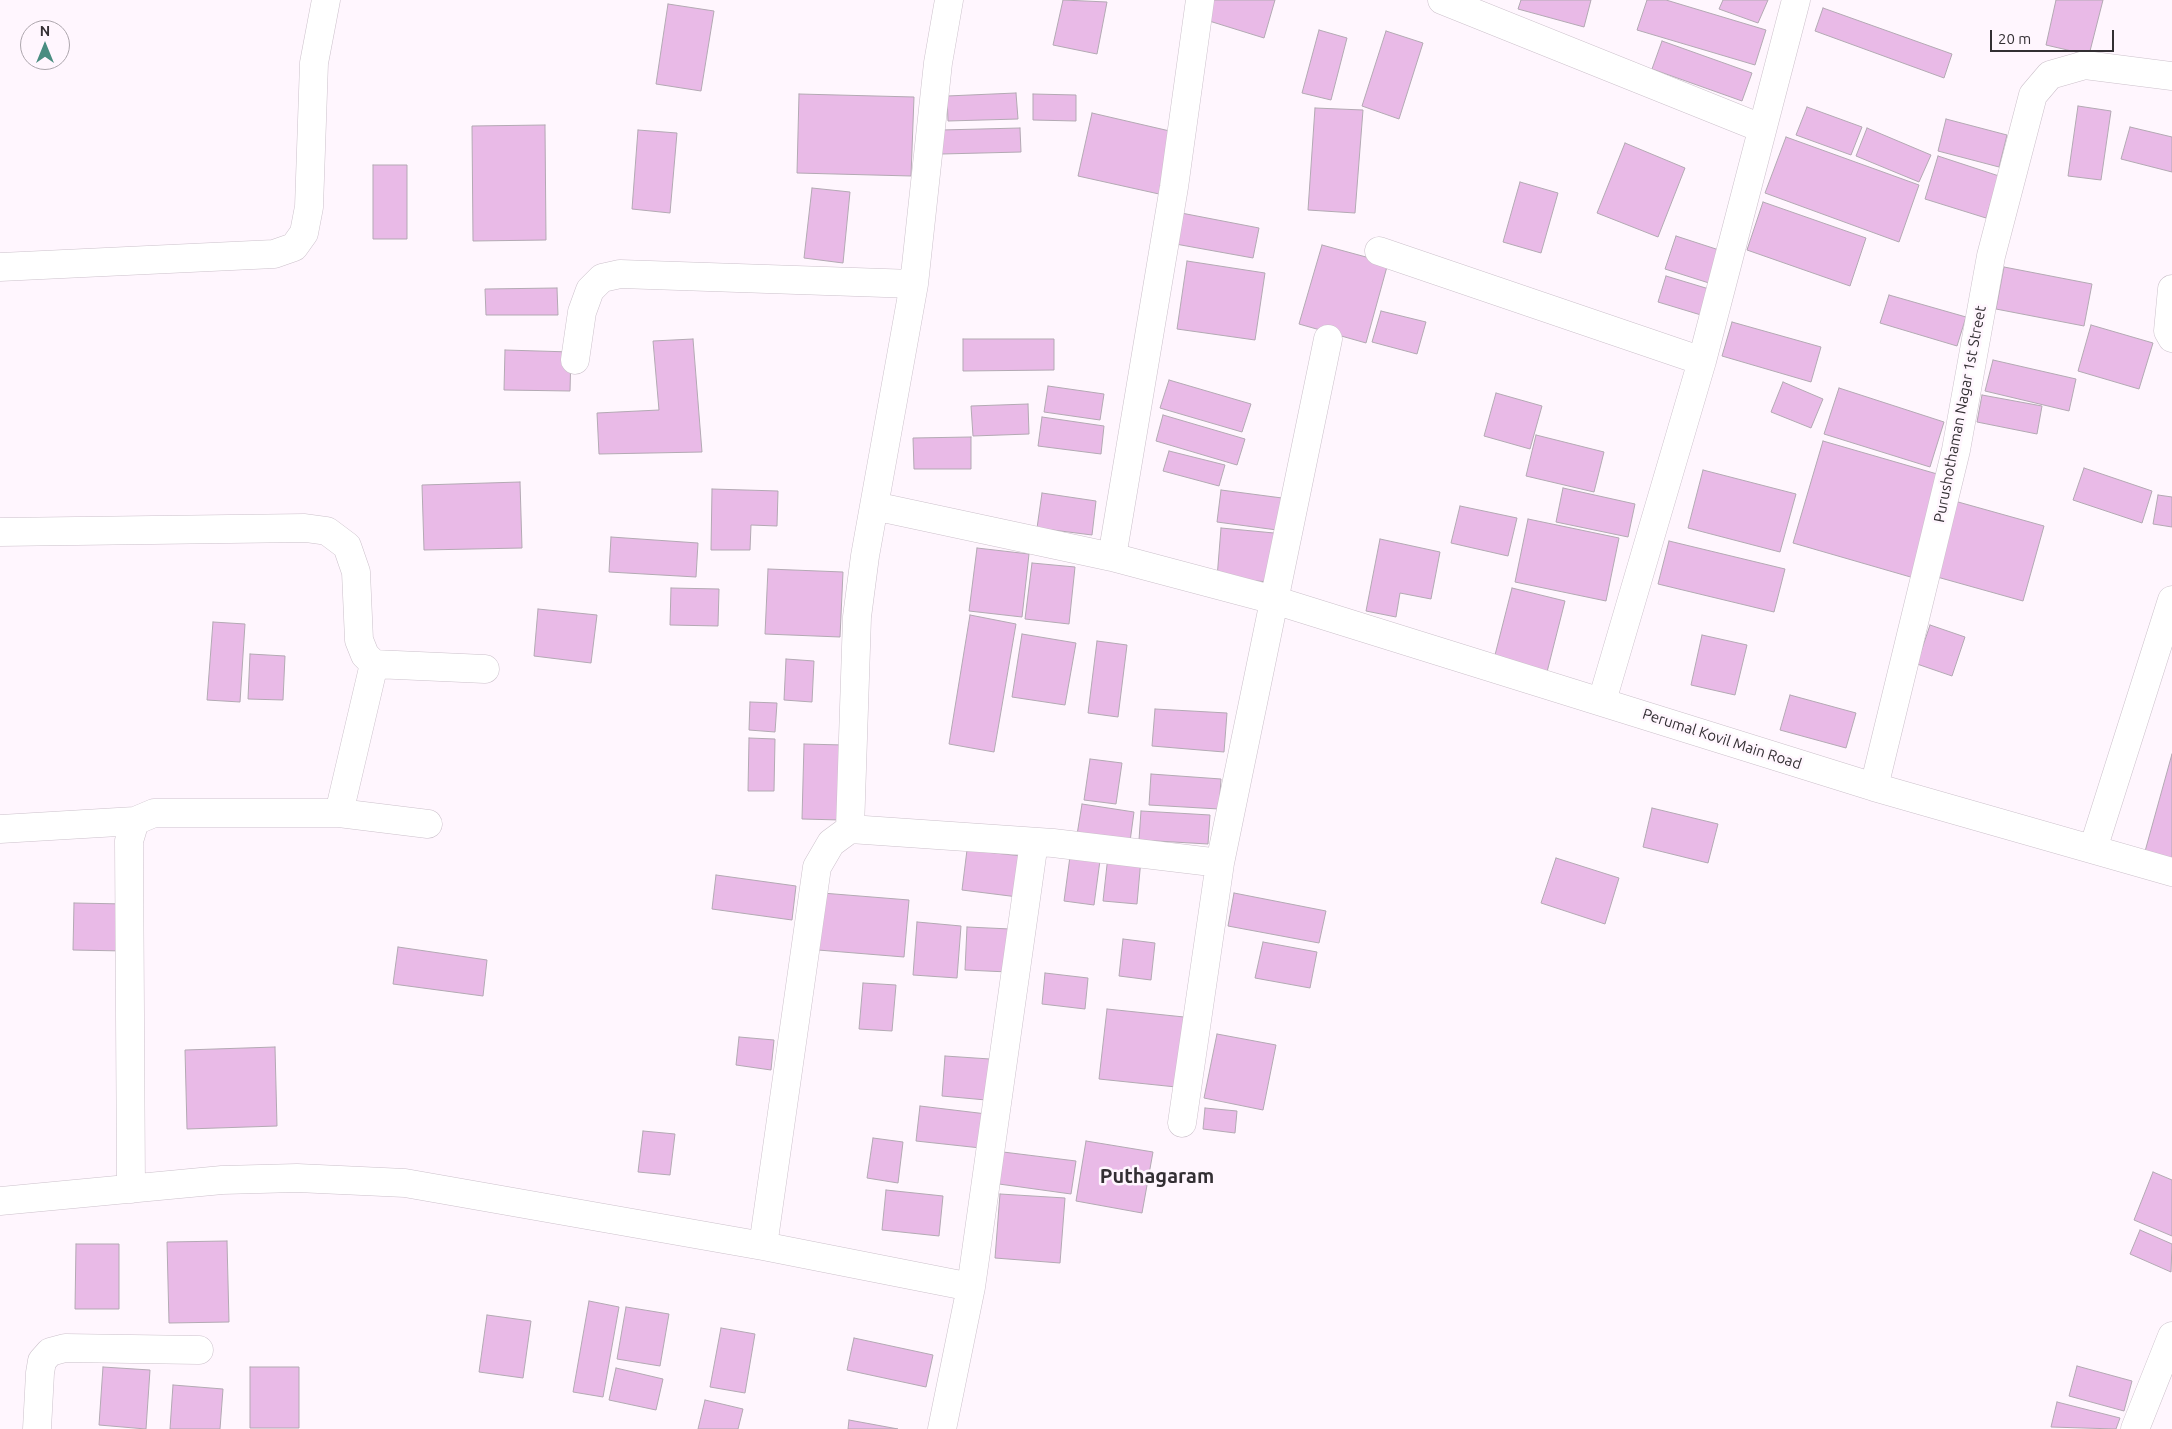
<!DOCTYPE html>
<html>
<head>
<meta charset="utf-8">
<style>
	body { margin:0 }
	#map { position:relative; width:2172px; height:1429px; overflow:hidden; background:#fff6fe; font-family:Ubuntu,sans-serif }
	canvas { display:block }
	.north { position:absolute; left:20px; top:20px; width:50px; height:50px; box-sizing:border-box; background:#fff6fe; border:1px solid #ada6ad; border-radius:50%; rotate:0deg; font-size:14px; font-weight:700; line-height:20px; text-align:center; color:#332f33 }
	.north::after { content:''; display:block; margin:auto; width:18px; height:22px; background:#498d81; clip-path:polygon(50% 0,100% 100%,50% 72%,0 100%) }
	.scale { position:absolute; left:1990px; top:30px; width:124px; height:22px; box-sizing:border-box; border:2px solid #332f33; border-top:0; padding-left:6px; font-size:15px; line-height:18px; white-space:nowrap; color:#332f33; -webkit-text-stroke:4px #fff6fe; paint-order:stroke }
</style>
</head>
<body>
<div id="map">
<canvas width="2172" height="1429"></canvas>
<div class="north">N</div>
<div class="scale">20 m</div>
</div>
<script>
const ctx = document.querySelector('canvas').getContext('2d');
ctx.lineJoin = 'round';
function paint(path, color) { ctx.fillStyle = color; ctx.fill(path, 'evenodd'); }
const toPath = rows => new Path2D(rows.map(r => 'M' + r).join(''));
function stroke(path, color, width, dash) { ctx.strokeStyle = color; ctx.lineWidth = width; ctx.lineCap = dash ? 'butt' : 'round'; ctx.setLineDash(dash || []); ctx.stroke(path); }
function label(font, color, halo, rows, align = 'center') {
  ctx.font = font + ' Ubuntu,sans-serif'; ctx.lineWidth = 5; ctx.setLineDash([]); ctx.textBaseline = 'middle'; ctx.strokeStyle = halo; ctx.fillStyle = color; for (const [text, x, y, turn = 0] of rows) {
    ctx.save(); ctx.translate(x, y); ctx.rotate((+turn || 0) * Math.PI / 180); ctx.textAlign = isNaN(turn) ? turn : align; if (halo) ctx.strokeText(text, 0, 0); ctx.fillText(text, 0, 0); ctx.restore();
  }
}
const building = toPath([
	[1063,0,1107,2,1097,54,1053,45,1063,0],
	[1212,0,1275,0,1264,38,1206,20,1212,0],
	[1521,0,1591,0,1584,27,1518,9,1521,0],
	[1647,0,1666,0,1766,30,1755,65,1637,30,1647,0],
	[1723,0,1768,0,1758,23,1719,9,1723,0],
	[2056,0,2103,0,2089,55,2046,45,2056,0],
	[668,4,714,11,701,91,656,84,668,4],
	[1823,8,1952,54,1944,78,1815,31,1823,8],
	[1319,30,1347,38,1331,100,1302,93,1319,30],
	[1386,31,1423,43,1399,119,1362,106,1386,31],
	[1662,41,1752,73,1742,101,1652,69,1662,41],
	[1016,93,1018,119,948,121,947,96,1016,93],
	[799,94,914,97,911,176,797,173,799,94],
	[1033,94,1076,95,1076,121,1033,120,1033,94],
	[2078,106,2111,111,2101,180,2068,176,2078,106],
	[1807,107,1862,127,1851,155,1796,135,1807,107],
	[1315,108,1363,110,1355,213,1308,210,1315,108],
	[1092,113,1174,132,1159,194,1078,176,1092,113],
	[1946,119,2007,135,1999,167,1938,151,1946,119],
	[545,125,546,240,473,241,472,126,545,125],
	[2130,127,2172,137,2172,172,2121,159,2130,127],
	[1020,128,1021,152,942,154,941,130,1020,128],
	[1867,128,1931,155,1919,182,1856,156,1867,128],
	[638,130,677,133,670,213,632,209,638,130],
	[1786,137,1919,185,1899,242,1765,193,1786,137],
	[1625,143,1685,168,1658,237,1597,213,1625,143],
	[1938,156,1999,176,1986,218,1925,199,1938,156],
	[373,165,407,165,407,239,373,239,373,165],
	[1520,182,1558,193,1541,253,1503,242,1520,182],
	[812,188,850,192,843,263,804,258,812,188],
	[1763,202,1866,238,1850,286,1747,250,1763,202],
	[1176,212,1259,228,1253,258,1170,243,1176,212],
	[1676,236,1719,250,1709,283,1665,269,1676,236],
	[1322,245,1388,263,1366,343,1299,324,1322,245],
	[1187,261,1265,273,1255,340,1177,329,1187,261],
	[2004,267,2092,284,2084,326,1996,309,2004,267],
	[1666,276,1709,289,1701,315,1658,302,1666,276],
	[557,288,558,315,486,315,485,289,557,288],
	[1889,295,1966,317,1957,346,1880,323,1889,295],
	[1381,311,1426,322,1417,354,1372,342,1381,311],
	[1732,322,1821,347,1811,382,1722,356,1732,322],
	[2091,325,2153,343,2139,389,2078,371,2091,325],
	[693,339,702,452,599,454,597,413,659,410,653,341,693,339],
	[963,339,1054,339,1054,370,963,371,963,339],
	[505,350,571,352,570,391,504,390,505,350],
	[1993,360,2076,379,2069,411,1985,391,1993,360],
	[1169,380,1251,404,1242,432,1160,408,1169,380],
	[1783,382,1823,399,1811,428,1771,412,1783,382],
	[1048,386,1104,394,1100,420,1044,412,1048,386],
	[1839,388,1944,422,1930,467,1824,434,1839,388],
	[1496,393,1542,406,1530,449,1484,436,1496,393],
	[1982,395,2042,406,2037,434,1977,422,1982,395],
	[1028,404,1029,434,973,436,971,406,1028,404],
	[1163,415,1245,439,1237,465,1156,441,1163,415],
	[1042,417,1104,426,1101,454,1038,446,1042,417],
	[1536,435,1604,452,1594,492,1526,476,1536,435],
	[971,437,971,469,914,469,913,438,971,437],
	[1823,441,1944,476,1914,578,1793,543,1823,441],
	[1169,451,1225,465,1219,486,1163,471,1169,451],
	[2084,468,2152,491,2142,523,2073,500,2084,468],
	[1703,470,1796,494,1780,552,1688,528,1703,470],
	[520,482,522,548,424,550,422,485,520,482],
	[1563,488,1635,504,1628,537,1556,522,1563,488],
	[712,489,778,491,777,526,751,525,750,550,711,550,712,489],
	[1221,490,1282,498,1277,530,1217,522,1221,490],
	[1042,493,1096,501,1092,535,1037,528,1042,493],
	[2158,495,2172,497,2172,527,2153,524,2158,495],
	[1951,500,2044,526,2023,601,1930,575,1951,500],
	[1460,506,1517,518,1508,556,1451,543,1460,506],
	[1528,519,1619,538,1606,601,1515,582,1528,519],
	[1221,528,1274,533,1270,582,1217,578,1221,528],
	[611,537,698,543,696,577,609,572,611,537],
	[1380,539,1440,552,1431,599,1400,593,1396,617,1366,611,1380,539],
	[1669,541,1785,569,1774,612,1658,584,1669,541],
	[977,548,1029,554,1022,617,969,611,977,548],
	[1032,563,1075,567,1069,624,1025,619,1032,563],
	[768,569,843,572,840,637,765,634,768,569],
	[671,588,719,589,718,626,670,625,671,588],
	[1512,588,1565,601,1547,672,1494,659,1512,588],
	[538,609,597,615,591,663,534,656,538,609],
	[970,615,1016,624,994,752,949,744,970,615],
	[213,622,245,624,240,702,207,700,213,622],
	[1930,625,1965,637,1952,676,1917,664,1930,625],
	[1022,634,1076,643,1065,705,1012,697,1022,634],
	[1702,635,1747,645,1735,695,1691,685,1702,635],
	[1097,641,1127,645,1118,717,1088,713,1097,641],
	[250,654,285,656,283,700,248,699,250,654],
	[786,659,814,661,812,702,784,700,786,659],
	[1790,695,1856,713,1846,748,1780,730,1790,695],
	[750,702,777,703,775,732,749,730,750,702],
	[1155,709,1227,713,1224,752,1152,746,1155,709],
	[749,738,775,739,774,791,748,791,749,738],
	[804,744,843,745,841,820,802,819,804,744],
	[2172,754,2172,863,2144,855,2172,754],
	[1090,759,1122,763,1116,804,1084,800,1090,759],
	[1151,774,1221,779,1219,809,1149,805,1151,774],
	[1082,804,1134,812,1129,849,1076,841,1082,804],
	[1652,808,1718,824,1708,863,1643,847,1652,808],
	[1141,811,1210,815,1208,844,1139,840,1141,811],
	[1071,849,1101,853,1094,905,1064,901,1071,849],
	[967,850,1022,856,1018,897,962,890,967,850],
	[1108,856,1141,859,1137,904,1103,901,1108,856],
	[1556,858,1619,878,1605,924,1541,903,1556,858],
	[716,875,796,886,792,920,712,909,716,875],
	[822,893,909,900,904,957,818,950,822,893],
	[1234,893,1326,911,1319,943,1228,926,1234,893],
	[74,903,125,904,124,951,73,950,74,903],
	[917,922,961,926,957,978,913,975,917,922],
	[967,927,1010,929,1008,972,965,970,967,927],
	[1123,939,1155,943,1151,980,1119,976,1123,939],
	[1263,942,1317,952,1310,988,1255,978,1263,942],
	[398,947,487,960,483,996,393,984,398,947],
	[1045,973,1088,978,1085,1009,1042,1004,1045,973],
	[863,983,896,985,892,1031,859,1029,863,983],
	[1107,1009,1184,1017,1176,1087,1099,1079,1107,1009],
	[1217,1034,1276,1045,1263,1110,1204,1098,1217,1034],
	[739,1037,774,1040,771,1070,736,1065,739,1037],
	[275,1047,277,1126,187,1129,185,1050,275,1047],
	[945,1056,990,1059,986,1100,942,1096,945,1056],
	[920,1106,995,1115,990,1149,916,1141,920,1106],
	[1205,1108,1237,1111,1235,1133,1203,1129,1205,1108],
	[643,1131,675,1134,670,1175,638,1172,643,1131],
	[873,1138,903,1142,898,1183,867,1178,873,1138],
	[1086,1141,1153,1152,1142,1213,1076,1201,1086,1141],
	[1003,1152,1076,1161,1071,1194,999,1184,1003,1152],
	[2153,1172,2172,1180,2172,1236,2134,1220,2153,1172],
	[886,1190,943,1196,939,1236,882,1230,886,1190],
	[1000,1194,1065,1198,1060,1263,995,1258,1000,1194],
	[2140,1230,2172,1244,2171,1272,2130,1254,2140,1230],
	[227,1241,229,1322,169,1323,167,1242,227,1241],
	[76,1244,119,1244,119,1309,75,1309,76,1244],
	[589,1301,619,1307,603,1397,573,1392,589,1301],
	[626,1307,669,1314,660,1366,617,1359,626,1307],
	[487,1315,531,1321,523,1378,479,1372,487,1315],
	[721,1328,755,1334,745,1393,710,1387,721,1328],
	[854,1338,933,1355,926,1387,847,1370,854,1338],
	[2077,1366,2132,1381,2124,1411,2069,1396,2077,1366],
	[103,1367,150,1370,146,1429,99,1425,103,1367],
	[250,1367,299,1367,299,1428,250,1428,250,1367],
	[616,1368,663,1379,656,1410,609,1400,616,1368],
	[173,1385,223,1389,220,1429,170,1429,173,1385],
	[705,1400,743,1409,738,1429,698,1429,705,1400],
	[2057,1402,2120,1418,2116,1429,2051,1427,2057,1402],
	[849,1420,898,1429,848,1429,849,1420]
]);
paint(building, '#e9bae7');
stroke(building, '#b3a9b3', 1);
const minor = toPath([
	[1442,0,1761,128],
	[1379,251,1702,361],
	[0,267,274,254,294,247,304,233,309,207,314,63,326,0],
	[2172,289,2168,331,2172,338],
	[575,360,582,312,590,290,602,278,620,274,914,284],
	[874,506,1112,557,1274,600,1874,787,2172,872],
	[0,532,305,528,327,531,347,546,356,572,359,640,365,655,374,664,485,669],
	[1112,557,1174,187,1200,0],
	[1602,701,1702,361,1796,0],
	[1874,787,1956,450,1991,256,2033,95,2050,75,2085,65,2172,76],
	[339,813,374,664],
	[0,829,135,821],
	[850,829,857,617,865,556,914,284,938,63,949,0],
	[2093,849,2172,600],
	[1182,1123,1220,863,1328,339],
	[131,1189,129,841,135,821,154,813,339,813,428,824],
	[0,1201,222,1180,297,1178,405,1183,763,1246,971,1287,942,1429],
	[763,1246,817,867,831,843,850,829,1053,843,1220,863],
	[971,1287,1034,842],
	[37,1429,40,1373,42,1361,50,1352,65,1348,199,1350],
	[2135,1429,2172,1336]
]);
stroke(minor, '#ccc1cb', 29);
stroke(minor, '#fff', 28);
label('15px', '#332f33', '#fff6fe', [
	["Purushothaman Nagar 1st Street",1960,414,-79],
	["Perumal Kovil Main Road",1722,739,18]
]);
label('bold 20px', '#332f33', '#fff6fe', [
	["Puthagaram",1157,1176]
]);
</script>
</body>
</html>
